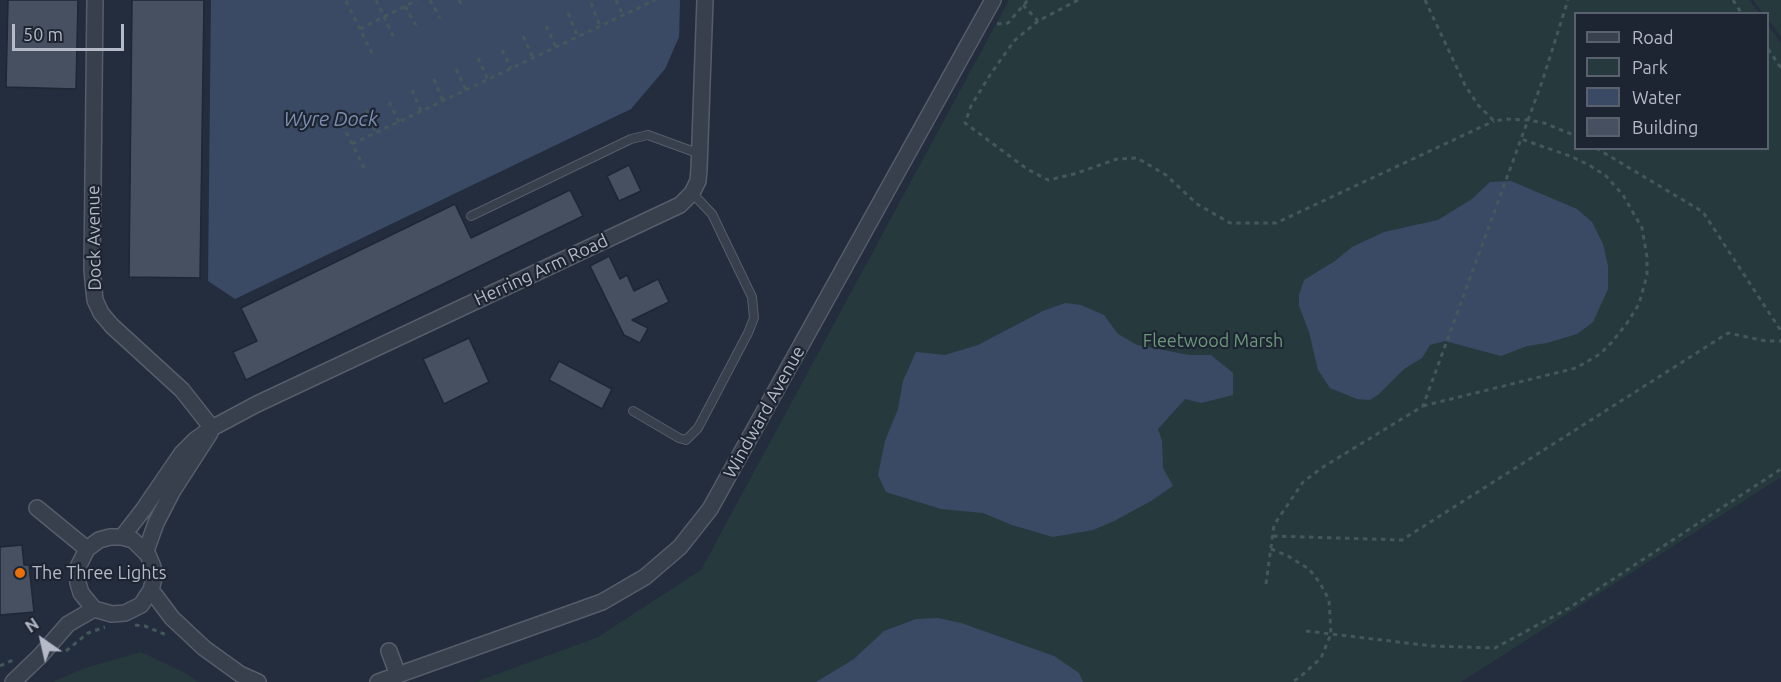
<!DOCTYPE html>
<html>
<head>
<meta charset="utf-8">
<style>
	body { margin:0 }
	#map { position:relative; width:1781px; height:682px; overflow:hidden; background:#242d3d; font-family:Ubuntu,sans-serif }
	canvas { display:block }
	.legend { position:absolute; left:1574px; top:12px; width:195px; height:138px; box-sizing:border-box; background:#1d2432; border:2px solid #59606e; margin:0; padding:8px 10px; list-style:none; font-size:18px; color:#b4bac8 }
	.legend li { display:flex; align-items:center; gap:12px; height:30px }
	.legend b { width:30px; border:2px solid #59606e }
	.north { position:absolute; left:12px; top:610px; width:60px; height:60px; -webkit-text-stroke:4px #1d2432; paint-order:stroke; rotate:326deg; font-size:16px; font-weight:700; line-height:24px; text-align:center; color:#b4bac8 }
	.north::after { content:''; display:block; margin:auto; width:21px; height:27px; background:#b4bac8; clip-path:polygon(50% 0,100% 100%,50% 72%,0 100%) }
	.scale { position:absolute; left:12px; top:24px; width:112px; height:27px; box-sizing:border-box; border:3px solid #b4bac8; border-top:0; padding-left:8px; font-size:18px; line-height:21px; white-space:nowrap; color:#b4bac8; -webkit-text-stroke:4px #1d2432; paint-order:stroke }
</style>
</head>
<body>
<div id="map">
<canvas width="1781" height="682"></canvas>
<ul class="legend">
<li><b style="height:8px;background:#383f4d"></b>Road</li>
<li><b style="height:16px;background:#263a3e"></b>Park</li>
<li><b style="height:16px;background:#3a4a65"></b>Water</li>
<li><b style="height:16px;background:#465061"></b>Building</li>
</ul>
<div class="north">N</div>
<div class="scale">50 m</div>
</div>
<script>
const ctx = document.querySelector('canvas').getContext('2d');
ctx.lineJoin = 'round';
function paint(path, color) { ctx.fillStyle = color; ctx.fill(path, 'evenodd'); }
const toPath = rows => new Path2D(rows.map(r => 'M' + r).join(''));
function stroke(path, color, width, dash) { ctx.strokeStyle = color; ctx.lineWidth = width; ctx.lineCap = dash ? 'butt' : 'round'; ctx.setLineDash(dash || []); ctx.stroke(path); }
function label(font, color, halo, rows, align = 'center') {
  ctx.font = font + ' Ubuntu,sans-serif'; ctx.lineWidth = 4.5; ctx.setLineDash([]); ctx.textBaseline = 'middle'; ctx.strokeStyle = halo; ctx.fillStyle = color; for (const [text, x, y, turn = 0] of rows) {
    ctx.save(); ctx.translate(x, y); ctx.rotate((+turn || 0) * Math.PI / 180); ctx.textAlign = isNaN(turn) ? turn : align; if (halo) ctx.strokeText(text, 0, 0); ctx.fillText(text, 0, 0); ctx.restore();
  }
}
paint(toPath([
	[1009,0,1749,0,1759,13,1576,14,1576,148,1768,148,1768,25,1781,43,1781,477,1461,682,476,682,598,637,701,570],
	[1753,0,1781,0,1781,37,1768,19,1768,14,1763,13],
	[141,652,185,673,198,682,53,682,85,668]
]), '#263a3e');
paint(toPath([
	[211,0,680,0,679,37,665,69,631,109,235,299,208,281],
	[1511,181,1577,209,1592,222,1603,244,1608,266,1608,289,1593,322,1577,334,1547,343,1527,346,1501,356,1445,341,1430,345,1422,358,1404,369,1379,394,1370,400,1357,399,1330,388,1318,370,1309,332,1299,306,1299,295,1304,280,1335,261,1352,247,1384,232,1438,220,1472,199,1490,182],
	[1065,303,1081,305,1104,315,1118,334,1137,345,1189,355,1211,355,1233,373,1233,395,1201,403,1185,399,1158,429,1162,441,1163,468,1173,486,1151,501,1114,521,1093,530,1053,537,1012,525,983,513,941,509,886,492,878,475,885,441,898,409,903,381,916,352,945,355,978,345,1043,311],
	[938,618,961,623,1054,656,1079,673,1083,682,816,682,854,659,884,631,916,619]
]), '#3a4a65');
const building = toPath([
	[8,0,78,0,76,89,6,87,8,0],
	[132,0,204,0,200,278,129,277,132,0],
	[629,165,641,191,619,201,607,176,629,165],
	[570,190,583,216,246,380,233,352,257,341,241,308,455,204,471,238,570,190],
	[609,256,620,279,627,275,634,291,658,279,669,302,632,320,648,328,640,343,624,335,590,266,609,256],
	[469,338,489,382,444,404,423,359,469,338],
	[559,361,612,389,602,409,549,380,559,361],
	[22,545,24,565,29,565,34,612,0,615,0,547,22,545]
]);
paint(building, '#465061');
stroke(building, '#1f2634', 1.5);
const lane = toPath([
	[471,216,631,139,648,135,700,154],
	[633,411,679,438,686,440,698,428,748,333,754,318,752,297,712,214,692,193]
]);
const street = toPath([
	[95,0,92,270,95,300,101,313,112,326,182,390,212,428],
	[37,508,87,549],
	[110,537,122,537,133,540,148,555,153,567,154,578,151,590,141,605,125,613,112,614,94,609,81,593,78,583,77,569,87,549,99,540,110,537],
	[122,537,143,510,182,453,195,440,212,428,257,404,680,205,692,193,698,181,699,169,705,0],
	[146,551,156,523,172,492,210,433],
	[151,590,172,618,204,648,240,674,258,682],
	[389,651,398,675],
	[13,682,40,656,68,624,94,609],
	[378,682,602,602,645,577,680,547,710,509,993,0]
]);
stroke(lane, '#565d6b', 10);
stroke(street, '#565d6b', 18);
stroke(toPath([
	[376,0,395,40],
	[430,0,440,18],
	[459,0,463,7],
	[616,0,623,15],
	[1078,0,1038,21,1014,41,990,75,971,106,965,123,1027,169,1048,180,1074,174,1117,159,1137,158,1166,175,1197,204,1230,223,1276,223,1494,121],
	[1425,0,1465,85,1478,105,1494,121,1506,119,1528,120,1544,123,1576,136],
	[1733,0,1742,14],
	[346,1,372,53],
	[591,3,600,26],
	[1023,5,1038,21],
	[405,6,418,29],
	[568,13,578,37],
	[997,24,1008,23,1028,0],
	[546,26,556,47],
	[360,29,417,0],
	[523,36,533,58],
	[1768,49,1781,68],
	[502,50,511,68],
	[478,58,488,80],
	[456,69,466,90],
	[434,79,443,101],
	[412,90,421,111],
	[389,102,399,122],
	[366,110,376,133],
	[338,116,364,168],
	[352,144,655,0],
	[1596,148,1703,212,1781,331],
	[1423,406,1576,368,1600,354,1612,342,1627,323,1639,304,1647,275,1647,257,1642,228,1623,195,1606,176,1589,165,1570,156,1521,139],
	[1273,536,1402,540,1728,333,1766,341,1781,341],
	[1271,549,1288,556,1309,569,1320,583,1329,600,1331,634,1321,658,1299,678,1291,682],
	[1266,584,1274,525,1303,482,1323,467,1423,406,1542,82,1568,0],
	[135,625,145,626,169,636],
	[1306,631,1432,646,1495,648,1569,608,1781,469],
	[66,651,88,633,105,627],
	[0,666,13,660]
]), '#44575b', 3, [4.5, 4.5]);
stroke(lane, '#383f4d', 8);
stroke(street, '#383f4d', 15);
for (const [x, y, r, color] of [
	[20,573,6,"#e8710a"]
]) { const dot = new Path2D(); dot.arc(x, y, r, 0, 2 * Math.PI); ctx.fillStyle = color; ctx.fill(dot); stroke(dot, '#1d2432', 2); }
label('18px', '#b4bac8', '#1d2432', [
	["Dock Avenue",94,238,-91],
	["Herring Arm Road",541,270,-25],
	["Windward Avenue",764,412,-61]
]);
label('18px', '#6c9879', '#1d2432', [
	["Fleetwood Marsh",1213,341]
]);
label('18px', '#b4bac8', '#1d2432', [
	["The Three Lights",32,573]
], 'left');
label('italic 20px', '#7c8eaf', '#1d2432', [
	["Wyre Dock",331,119]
]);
</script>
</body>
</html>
